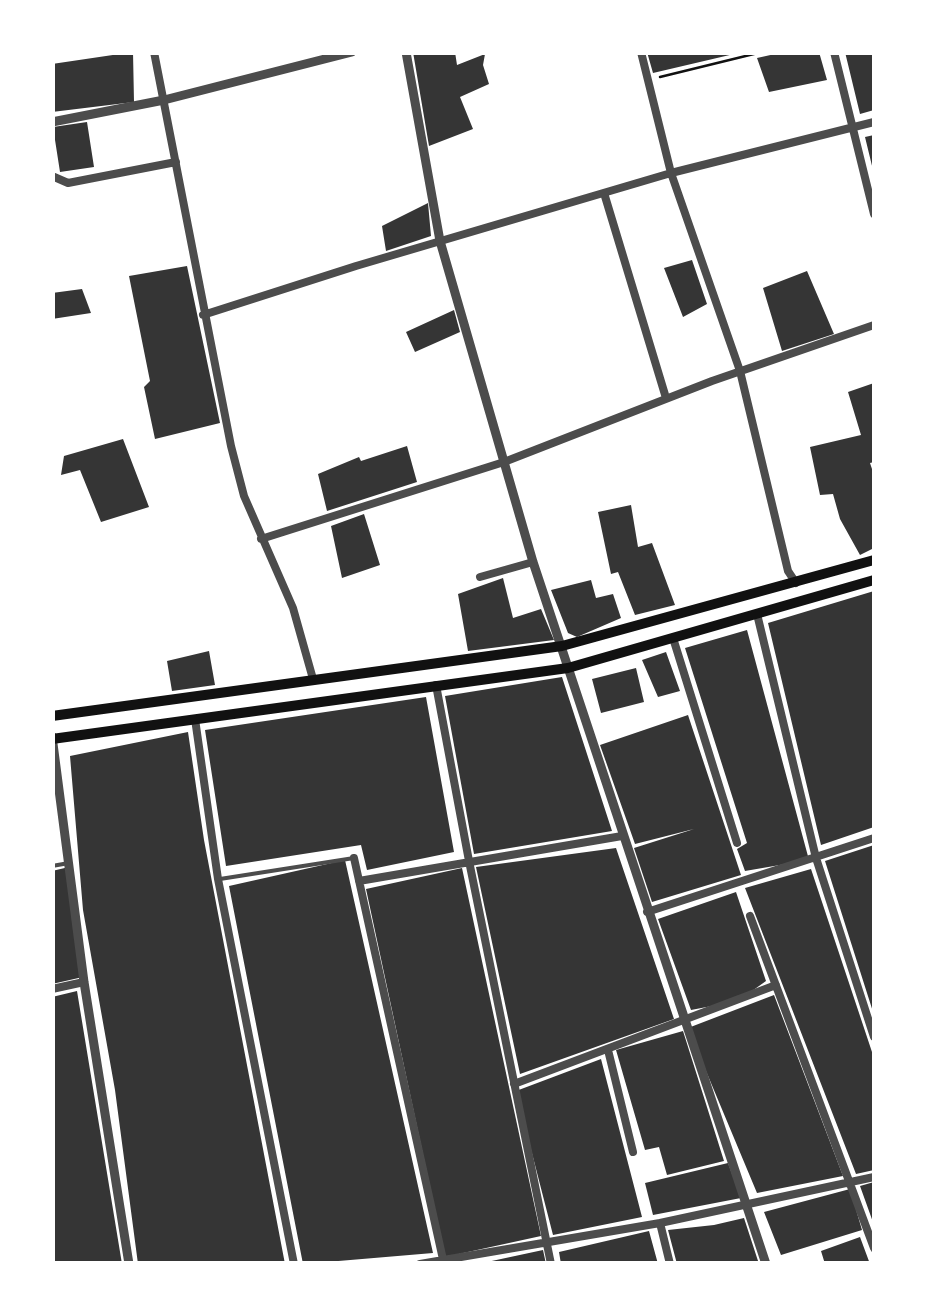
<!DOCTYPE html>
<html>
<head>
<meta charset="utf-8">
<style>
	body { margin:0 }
	#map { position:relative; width:927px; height:1316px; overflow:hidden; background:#fff; font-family:Commissioner,sans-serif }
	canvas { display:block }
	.frame { position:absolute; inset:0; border:55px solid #fff; pointer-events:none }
</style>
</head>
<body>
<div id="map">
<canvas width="927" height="1316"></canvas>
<div class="frame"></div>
</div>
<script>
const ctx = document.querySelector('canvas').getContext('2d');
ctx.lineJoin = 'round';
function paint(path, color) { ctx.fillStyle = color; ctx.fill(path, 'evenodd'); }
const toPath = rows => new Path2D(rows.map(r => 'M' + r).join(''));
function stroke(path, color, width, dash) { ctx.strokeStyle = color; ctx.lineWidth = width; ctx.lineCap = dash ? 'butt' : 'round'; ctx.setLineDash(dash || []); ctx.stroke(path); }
paint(toPath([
	[133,52,134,102,52,112,52,64],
	[413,52,455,52,457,65,485,54,483,65,489,84,460,97,473,129,429,146],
	[647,52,734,52,734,54,653,73],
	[784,52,819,52,827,80,769,92,757,58],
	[845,52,874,52,874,110,860,114],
	[87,122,94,167,60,172,53,127],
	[874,135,874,170,873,170,865,137],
	[428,203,431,236,386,251,382,226],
	[692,260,707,304,683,317,664,268],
	[187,266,220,423,155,439,144,387,150,381,129,276],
	[807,271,834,334,782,351,763,288],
	[82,289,91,313,52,319,52,293],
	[454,310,460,332,415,352,406,332],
	[874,383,874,462,870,463,874,475,874,548,860,555,840,519,833,494,820,495,810,447,861,435,848,392],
	[123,439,149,507,101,522,80,470,61,475,64,456],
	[407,446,417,482,327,511,318,474,359,457,361,461],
	[631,505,638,547,652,543,675,605,635,615,618,572,611,574,598,512],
	[364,514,380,565,342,578,331,526],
	[503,578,513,618,541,609,554,640,468,651,458,594],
	[591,580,596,598,613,594,621,618,577,637,568,633,551,590],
	[874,591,874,827,821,845,768,623],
	[747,630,809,860,745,871,737,849,747,843,685,648],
	[209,651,215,685,172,691,167,661],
	[666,652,680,691,658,697,642,660],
	[636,668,644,702,601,713,592,679],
	[562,677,612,831,474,854,445,696],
	[426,697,454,852,367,870,361,845,226,866,205,730],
	[688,715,741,875,652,902,634,848,694,829,635,844,600,745],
	[188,732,204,840,285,1264,138,1264,115,1090,83,910,70,756],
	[874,845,874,1015,825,861],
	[616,848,674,1019,520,1074,476,867],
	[345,860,433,1253,303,1264,229,886],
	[69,867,83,977,52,984,52,871],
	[462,868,541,1236,445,1257,366,889],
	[811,869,874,1058,874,1170,856,1174,745,888],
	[736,892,766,981,738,1001,691,1010,658,919],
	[77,991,122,1264,52,1264,52,997],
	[774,995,843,1176,757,1193,688,1028],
	[683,1031,724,1161,667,1175,659,1147,645,1150,616,1050],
	[601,1059,642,1217,553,1235,516,1091],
	[728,1163,741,1198,653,1215,645,1183],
	[874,1182,874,1225,860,1186],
	[850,1189,862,1230,781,1255,764,1212],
	[744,1218,759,1264,677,1264,668,1230,714,1225],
	[649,1231,658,1264,561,1264,559,1252],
	[860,1237,870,1264,825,1264,821,1251],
	[543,1250,546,1264,487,1264,487,1262]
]), '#353535');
stroke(toPath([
	[660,77,762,52]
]), '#111', 2.5);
stroke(toPath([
	[52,866,69,863],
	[220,879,354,858]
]), '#4c4c4c', 4);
stroke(toPath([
	[154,52,231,446,244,496,293,608,313,679],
	[641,52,671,173,740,371,788,571,796,583],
	[834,52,874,214],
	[52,176,68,183,176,162],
	[604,193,666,398],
	[203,315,356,266,671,173,874,122],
	[261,539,504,462,712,381,874,325],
	[480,577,533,562],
	[757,614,816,858,874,1037],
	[673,638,737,843],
	[436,685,469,861,551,1264],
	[195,719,218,879,294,1264],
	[354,858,444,1264],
	[359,881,622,836],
	[647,912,874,838],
	[750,916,874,1248],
	[52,989,84,982],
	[608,1050,633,1152],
	[514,1084,776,985],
	[660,1223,670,1264],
	[420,1264,660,1223,874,1177]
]), '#4c4c4c', 8);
stroke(toPath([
	[406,52,440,241,533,562,766,1264],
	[52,122,164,100,352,52],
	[52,736,84,982,129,1264]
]), '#4c4c4c', 9);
stroke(toPath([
	[52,716,562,646,874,560],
	[52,739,568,668,874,580]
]), '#111', 10);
</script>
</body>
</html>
